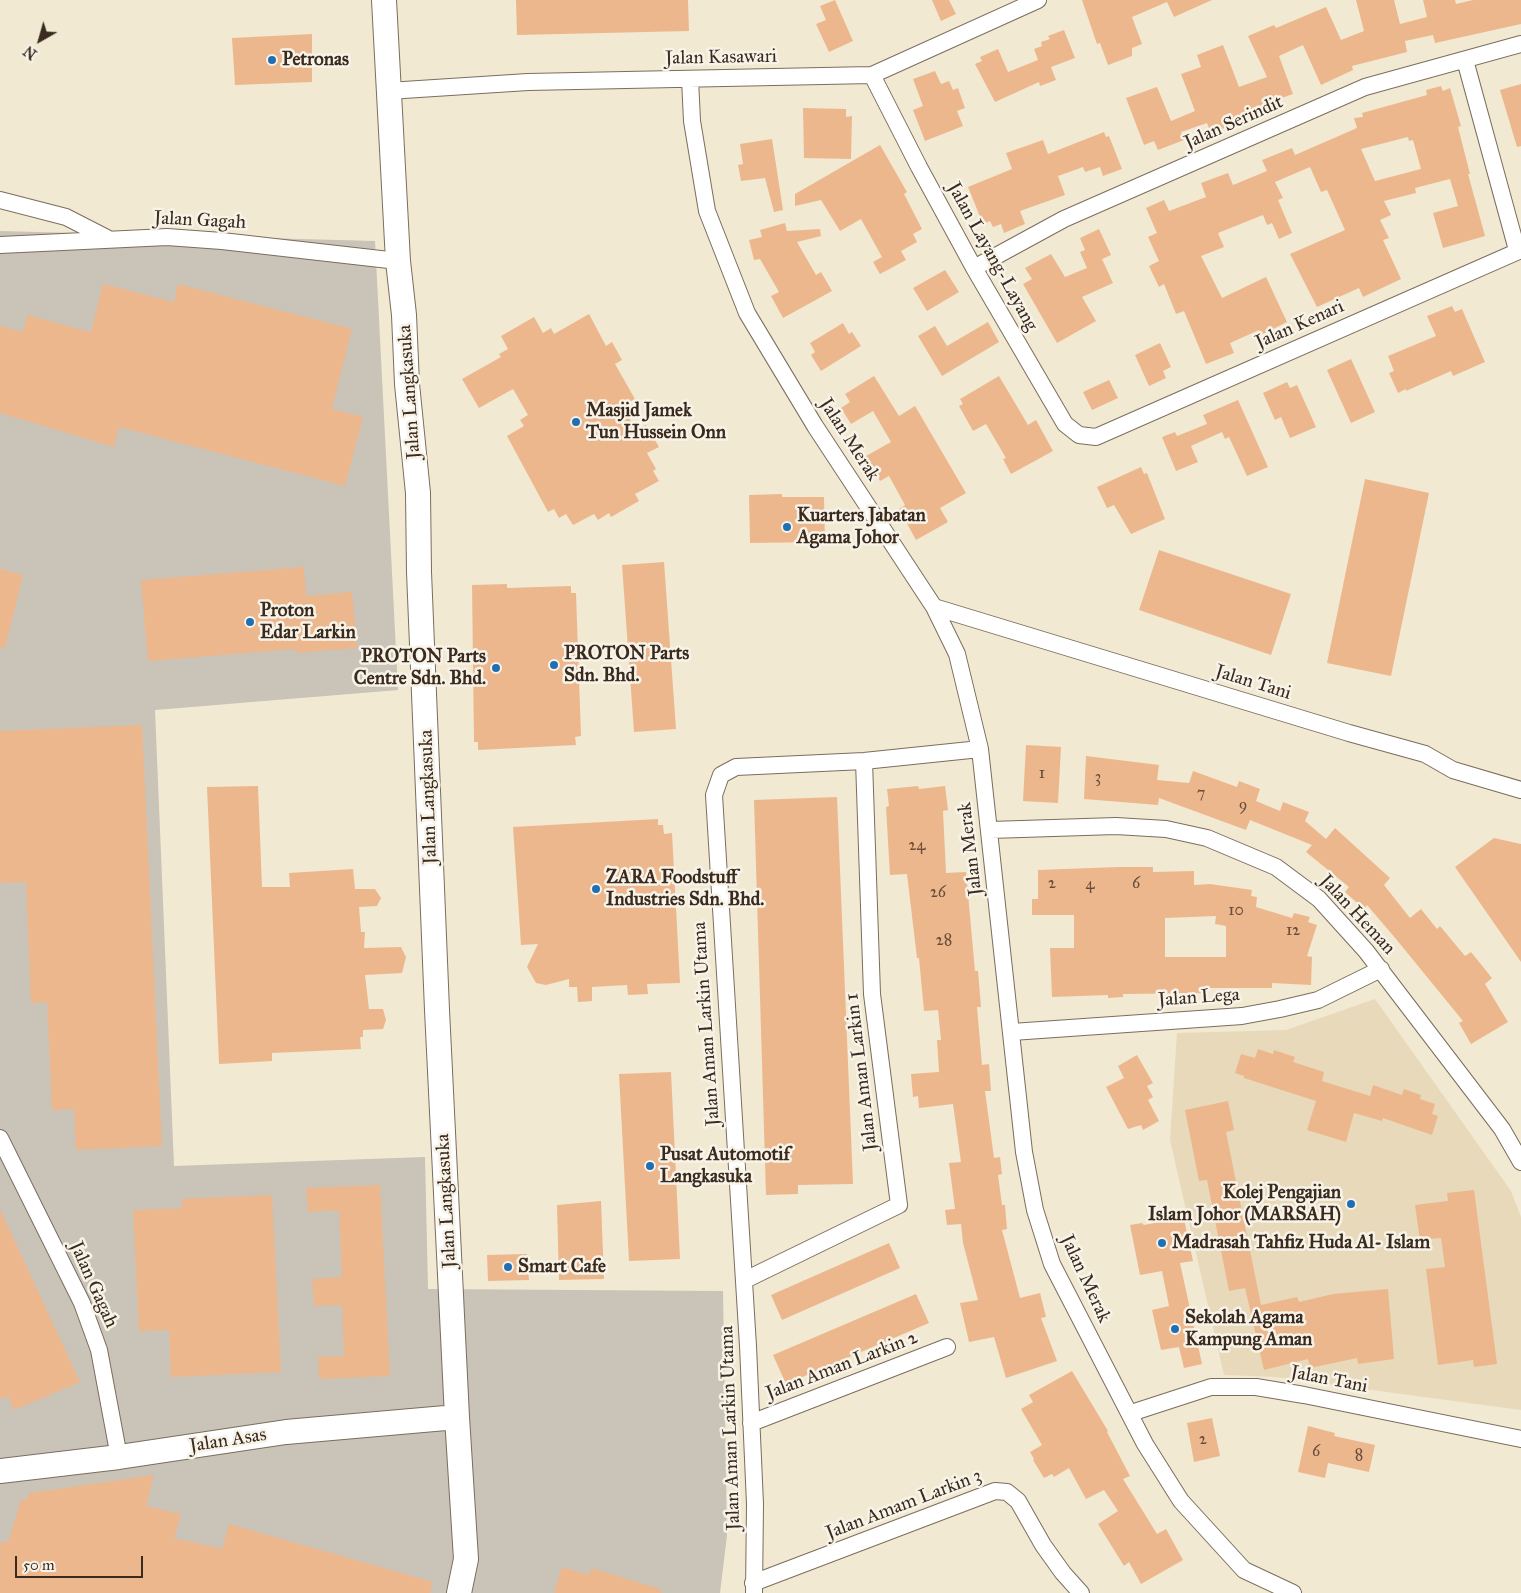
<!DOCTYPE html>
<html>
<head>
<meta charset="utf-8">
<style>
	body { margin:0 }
	#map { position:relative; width:1521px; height:1593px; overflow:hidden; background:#f1e9d2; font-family:"IM FELL Great Primer",serif }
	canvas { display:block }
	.north { position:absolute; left:15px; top:15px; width:50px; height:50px; -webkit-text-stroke:4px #f7f3e8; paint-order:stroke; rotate:218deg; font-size:14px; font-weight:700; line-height:20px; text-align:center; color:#3b2a1e }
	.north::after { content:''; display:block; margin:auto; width:18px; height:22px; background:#3b2a1e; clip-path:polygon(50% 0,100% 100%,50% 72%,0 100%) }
	.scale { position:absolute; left:15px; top:1556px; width:128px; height:22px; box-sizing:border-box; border:2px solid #3b2a1e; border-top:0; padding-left:6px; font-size:15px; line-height:18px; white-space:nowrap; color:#3b2a1e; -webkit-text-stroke:4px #f7f3e8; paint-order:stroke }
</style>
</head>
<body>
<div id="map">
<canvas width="1521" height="1593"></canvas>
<div class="north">N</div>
<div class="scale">50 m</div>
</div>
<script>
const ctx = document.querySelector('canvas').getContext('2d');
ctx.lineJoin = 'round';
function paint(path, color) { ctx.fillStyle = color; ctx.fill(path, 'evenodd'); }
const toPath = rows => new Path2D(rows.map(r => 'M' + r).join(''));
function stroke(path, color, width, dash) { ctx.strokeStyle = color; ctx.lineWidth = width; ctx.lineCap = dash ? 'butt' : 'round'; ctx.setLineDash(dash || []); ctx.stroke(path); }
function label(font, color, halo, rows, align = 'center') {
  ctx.font = font + ' "IM FELL Great Primer",serif'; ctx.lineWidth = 5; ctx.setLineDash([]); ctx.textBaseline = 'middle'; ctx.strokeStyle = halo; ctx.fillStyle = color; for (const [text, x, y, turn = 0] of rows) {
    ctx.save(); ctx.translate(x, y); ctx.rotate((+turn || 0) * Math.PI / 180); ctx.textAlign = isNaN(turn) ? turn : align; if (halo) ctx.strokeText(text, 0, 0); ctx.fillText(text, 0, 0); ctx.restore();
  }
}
paint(toPath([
	[1375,999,1511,1191,1521,1217,1521,1410,1275,1377,1224,1375,1170,1140,1177,1033,1286,1030]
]), '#e8d9ba');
paint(toPath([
	[0,231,375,241,398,690,155,710,174,1166,425,1157,428,1289,723,1291,727,1535,720,1593,0,1593]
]), '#c9c3b8');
paint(toPath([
	[516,0,688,0,689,31,517,35],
	[835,0,853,41,829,52,816,24,826,20,820,6],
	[932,0,949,0,956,14,941,21],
	[1082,0,1212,0,1174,17,1167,2,1132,17,1142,44,1132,48,1132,56,1108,65,1100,43,1097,44],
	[1356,0,1394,0,1400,24,1427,17,1423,0,1455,0,1456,4,1473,0,1521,0,1521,24,1435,43,1433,35,1405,41,1407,52,1352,66,1353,70,1321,85,1303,45,1279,56,1293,94,1248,110,1251,118,1211,133,1207,123,1181,132,1184,140,1158,150,1154,141,1144,145,1126,98,1157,87,1171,121,1195,111,1181,74,1201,67,1197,55,1223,45,1239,87,1267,77,1248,36,1274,25,1276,28,1326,7,1341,40,1364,31],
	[1064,30,1075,58,1051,67,1056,80,1040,86,1039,82,995,102,975,64,982,61,980,57,998,49,1008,72,1038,60,1034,49,1042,46,1041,42,1050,39,1048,36],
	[312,34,312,82,235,85,232,38],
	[935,71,941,84,949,81,953,90,958,88,965,108,957,111,963,126,925,141,913,110,923,106,913,79],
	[1521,84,1521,146,1517,147,1500,90],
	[1441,86,1443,91,1450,88,1461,126,1458,127,1470,174,1468,174,1485,236,1443,248,1433,213,1458,206,1450,179,1415,188,1416,193,1384,201,1391,215,1380,220,1389,238,1383,240,1401,279,1363,297,1359,288,1317,307,1290,254,1345,230,1327,190,1321,192,1310,167,1275,182,1283,198,1278,200,1292,233,1279,239,1272,223,1267,225,1263,215,1218,233,1224,247,1201,256,1222,298,1266,277,1287,322,1261,335,1259,330,1230,343,1234,353,1206,364,1184,311,1176,314,1164,284,1159,287,1149,266,1159,261,1148,237,1157,233,1146,208,1164,200,1169,211,1206,197,1201,183,1228,173,1233,185,1267,171,1262,160,1292,148,1295,155,1357,128,1354,118,1363,117,1362,113,1427,95,1426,90],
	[1408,137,1409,141,1413,140,1421,169,1375,181,1361,149],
	[803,108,846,109,846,117,852,116,851,159,804,158],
	[1104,132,1106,137,1109,136,1122,169,1103,176,1100,167,1085,172,1083,167,1058,176,1065,195,1020,211,1025,224,1004,233,1001,224,993,227,990,221,983,224,968,187,1012,169,1006,153,1043,140,1048,154],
	[772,139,783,210,774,212,765,178,741,181,738,165,743,164,740,144],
	[880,145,907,192,904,194,922,229,913,234,917,242,901,251,906,260,880,274,873,262,882,257,861,219,840,231,821,200,795,206,795,194],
	[785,223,787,231,820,229,821,236,797,242,816,275,821,272,832,291,783,318,771,296,779,292,760,259,754,260,749,240,762,237,760,230],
	[1099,229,1111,255,1102,259,1113,283,1082,297,1096,321,1057,343,1023,284,1032,279,1025,268,1051,254,1065,277,1087,268,1080,252,1085,250,1080,238],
	[945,270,959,292,927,311,913,288],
	[103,284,174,302,178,284,352,329,332,409,363,417,345,486,119,427,114,447,0,413,0,326,23,332,27,315,91,332],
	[1452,306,1455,312,1462,309,1485,362,1453,376,1451,371,1406,391,1406,389,1398,393,1389,373,1394,371,1388,356,1436,336,1427,316],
	[589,314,606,346,612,342,622,360,615,364,635,399,622,406,636,430,646,425,659,447,647,453,656,469,653,471,659,481,635,494,639,501,611,517,609,513,598,520,594,514,573,525,566,514,559,518,554,509,548,512,507,436,524,426,520,420,528,415,513,389,479,408,462,379,501,357,499,354,508,349,501,336,534,317,543,333,551,328,554,334],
	[988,322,999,342,942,376,918,336,935,326,947,346],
	[843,323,849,334,852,332,861,346,821,371,811,355,815,352,810,343],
	[1160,343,1171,367,1163,371,1166,378,1149,386,1135,355],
	[1351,359,1375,412,1351,423,1327,370],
	[874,376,899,416,915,406,966,493,940,508,948,522,916,540,899,509,905,505,889,476,880,481,866,456,891,442,873,411,851,424,841,408,850,402,845,394],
	[999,376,1028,425,1036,420,1053,451,1011,474,1003,459,1006,458,986,424,973,431,959,406,963,404,960,399],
	[1109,380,1118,398,1092,410,1083,392],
	[1287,382,1290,388,1297,385,1316,427,1290,438,1281,417,1275,420,1263,393],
	[1238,400,1268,467,1247,476,1229,437,1225,439,1222,432,1191,446,1198,462,1176,471,1162,437,1175,432,1177,436,1207,424,1203,415],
	[1141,467,1144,474,1147,473,1165,519,1131,534,1114,505,1107,508,1097,487],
	[1365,479,1429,493,1391,676,1327,663],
	[782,494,782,497,824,497,825,542,750,543,749,495],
	[1159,550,1291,594,1271,655,1139,610],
	[664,562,676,729,634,732,622,565],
	[304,567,306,596,352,592,357,648,297,653,297,649,148,661,141,580],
	[0,569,23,575,5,648,0,647],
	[507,584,507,588,571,586,571,593,576,593,581,736,575,737,576,745,478,750,478,742,474,742,472,585],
	[142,725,162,1146,76,1150,74,1109,52,1110,47,1002,31,1003,26,882,0,883,0,731],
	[1026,745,1061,747,1058,803,1023,801],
	[1086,756,1159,765,1157,780,1189,783,1193,771,1237,787,1239,781,1260,789,1256,801,1280,811,1283,802,1309,812,1305,821,1326,839,1335,828,1390,878,1384,885,1410,918,1421,909,1437,929,1440,926,1465,956,1471,952,1492,978,1485,984,1508,1022,1471,1044,1459,1023,1463,1021,1396,939,1367,905,1364,909,1345,892,1349,887,1306,852,1312,845,1250,820,1246,830,1159,798,1158,805,1084,799],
	[258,786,262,887,290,887,289,873,353,869,355,889,375,889,381,898,377,906,359,907,361,932,365,932,364,948,401,947,406,957,402,973,365,975,369,1009,383,1009,386,1020,383,1029,363,1030,363,1037,360,1037,361,1049,272,1053,272,1061,219,1064,207,787],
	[918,786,919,789,945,786,948,810,943,811,946,873,966,872,975,971,978,971,981,1007,977,1007,982,1065,989,1064,991,1091,985,1091,994,1158,1000,1157,1002,1174,998,1175,1002,1205,1005,1205,1007,1229,1002,1230,1020,1298,1040,1293,1046,1317,1041,1318,1057,1361,1006,1378,994,1337,969,1342,960,1303,978,1300,963,1243,961,1224,947,1225,945,1210,955,1209,949,1163,961,1162,953,1104,919,1108,918,1096,913,1097,911,1074,939,1072,937,1040,941,1040,938,1010,924,1011,919,958,917,958,907,874,890,875,886,807,889,806,887,789],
	[837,797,853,1184,798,1185,798,1194,766,1195,754,800],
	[658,819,658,825,663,825,664,834,672,833,680,983,647,984,648,994,628,995,627,985,592,987,592,1001,578,1002,577,987,569,987,569,979,546,985,536,983,527,967,538,944,521,945,513,827],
	[1494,838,1521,844,1521,962,1455,867],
	[1118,867,1153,867,1153,872,1194,871,1194,885,1210,884,1252,890,1251,896,1257,897,1256,907,1292,918,1294,913,1310,917,1308,922,1317,925,1307,956,1312,957,1311,985,1272,983,1272,988,1206,988,1206,993,1123,994,1123,997,1108,998,1108,995,1052,997,1050,948,1074,948,1074,915,1032,915,1032,899,1038,899,1038,870],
	[1216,916,1215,924,1226,926,1226,957,1165,957,1165,918],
	[1258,1049,1273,1054,1274,1050,1295,1057,1293,1062,1324,1072,1322,1081,1370,1096,1373,1085,1402,1095,1404,1089,1421,1095,1420,1099,1435,1104,1432,1114,1438,1116,1432,1135,1383,1118,1382,1121,1354,1113,1346,1142,1307,1130,1316,1101,1244,1078,1244,1076,1235,1073,1241,1054,1255,1058],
	[1137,1055,1153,1083,1147,1086,1153,1097,1148,1100,1159,1121,1143,1130,1141,1125,1128,1129,1106,1087,1124,1078,1118,1066],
	[671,1072,680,1259,629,1261,619,1074],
	[1228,1101,1234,1130,1226,1132,1261,1305,1297,1297,1299,1302,1333,1294,1388,1289,1394,1359,1358,1364,1357,1358,1310,1368,1308,1359,1264,1370,1245,1288,1229,1291,1207,1180,1199,1181,1185,1110],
	[380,1185,390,1376,319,1379,318,1357,344,1356,342,1305,314,1306,312,1279,342,1277,339,1210,308,1212,306,1188],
	[1474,1190,1497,1364,1474,1367,1473,1360,1438,1365,1426,1269,1445,1267,1441,1238,1420,1240,1415,1205,1448,1201,1447,1193],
	[272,1195,281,1372,171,1377,169,1330,139,1331,133,1210,182,1208,182,1199],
	[601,1201,604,1279,559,1280,557,1205],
	[0,1209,80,1382,14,1410,8,1396,0,1399],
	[1183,1214,1193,1261,1180,1263,1202,1364,1184,1368,1179,1347,1161,1350,1152,1310,1169,1306,1162,1271,1140,1275,1130,1225,1142,1223,1144,1225,1170,1220,1169,1217],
	[889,1243,900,1268,782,1320,771,1295],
	[527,1254,529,1280,488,1281,487,1255],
	[916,1294,929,1323,786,1384,773,1355],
	[1072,1371,1108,1431,1107,1432,1130,1476,1123,1479,1157,1534,1166,1529,1183,1560,1141,1584,1129,1562,1124,1566,1098,1524,1118,1511,1104,1490,1086,1499,1069,1468,1054,1477,1052,1474,1044,1478,1033,1460,1034,1459,1030,1452,1042,1445,1021,1409,1033,1402,1029,1395],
	[1212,1418,1220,1456,1194,1462,1187,1423],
	[1308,1426,1335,1433,1334,1436,1375,1445,1369,1472,1328,1463,1325,1478,1298,1472],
	[154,1475,146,1506,181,1514,174,1538,222,1549,229,1524,433,1582,430,1593,0,1593,0,1543,8,1542,21,1500,27,1499,29,1493],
	[562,1567,589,1575,591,1568,661,1589,661,1593,554,1593]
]), '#edb78e');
const street = toPath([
	[1465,60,1517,250],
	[872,75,919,167,974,268,1065,424,1079,435,1096,437,1521,250],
	[690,79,692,121,707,211,747,313,815,426,934,607,957,654,980,749,1024,1152,1035,1210,1052,1264,1145,1444,1181,1501,1244,1570,1293,1593],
	[388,91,528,82,872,75,1038,0],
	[0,200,66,217,107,238],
	[0,245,167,237,222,241,398,261],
	[974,268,1064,219,1365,87,1521,44],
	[934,607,1349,733,1425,754,1453,770,1521,790],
	[990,830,1116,826,1166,829,1207,838,1276,867,1319,899,1366,951,1502,1129,1521,1162],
	[1012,1032,1242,1016,1280,1009,1318,1000,1381,969],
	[0,1138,82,1303,99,1350,119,1457],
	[745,1280,899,1205,872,994,864,761],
	[1131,1413,1211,1387,1256,1387,1304,1395,1521,1439],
	[751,1423,947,1347],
	[753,1583,995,1491,1007,1492,1018,1501,1043,1545,1063,1573,1081,1593],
	[754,1593,755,1504,748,1346,714,795,721,775,736,767,864,761,980,749]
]);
const secondary = toPath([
	[384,0,398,261,404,315,407,384,418,493,419,572,437,1010,457,1417,466,1559,459,1593],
	[0,1471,119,1457,286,1432,457,1417]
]);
stroke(street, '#7b6d5d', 18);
stroke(secondary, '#7b6d5d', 26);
stroke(street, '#fff', 16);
stroke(secondary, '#fff', 24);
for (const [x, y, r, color] of [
	[272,60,5,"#1f6fb2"],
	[576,422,5,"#1f6fb2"],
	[787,527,5,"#1f6fb2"],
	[250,622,5,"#1f6fb2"],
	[554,665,5,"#1f6fb2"],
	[496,668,5,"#1f6fb2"],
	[596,889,5,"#1f6fb2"],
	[650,1166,5,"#1f6fb2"],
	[1351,1204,5,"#1f6fb2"],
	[1162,1243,5,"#1f6fb2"],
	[508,1267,5,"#1f6fb2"],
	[1175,1329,5,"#1f6fb2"]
]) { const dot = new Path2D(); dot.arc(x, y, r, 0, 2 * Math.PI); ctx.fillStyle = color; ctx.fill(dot); stroke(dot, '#f7f3e8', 2); }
label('16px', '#684d3a', null, [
	["1",1042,774],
	["3",1098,778],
	["7",1201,794],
	["9",1243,806],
	["24",917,846],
	["2",1052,884],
	["6",1136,884],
	["4",1090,885],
	["26",938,893],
	["10",1236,911],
	["12",1293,931],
	["28",944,941],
	["2",1203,1440],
	["6",1316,1452],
	["8",1359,1456]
]);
label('19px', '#3b2a1e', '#f7f3e8', [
	["Jalan Kasawari",721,58,-1],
	["Jalan Serindit",1234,123,-24],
	["Jalan Gagah",200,221,3],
	["Jalan Layang-Layang",992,257,61],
	["Jalan Kenari",1300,325,-24],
	["Jalan Langkasuka",410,392,-94],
	["Jalan Merak",849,440,57],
	["Jalan Tani",1253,683,17],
	["Jalan Langkasuka",429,797,-92],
	["Jalan Merak",971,849,-97],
	["Jalan Heman",1357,915,47],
	["Jalan Lega",1199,998,-4],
	["Jalan Aman Larkin Utama",707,1024,-94],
	["Jalan Aman Larkin 1",862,1072,-97],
	["Jalan Langkasuka",447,1201,-93],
	["Jalan Merak",1085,1279,65],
	["Jalan Gagah",93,1285,66],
	["Jalan Aman Larkin 2",842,1366,-21],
	["Jalan Tani",1329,1380,11],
	["Jalan Aman Larkin Utama",731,1428,-92],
	["Jalan Asas",228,1441,-9],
	["Jalan Amam Larkin 3",904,1505,-21]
]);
label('bold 19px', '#3b2a1e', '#f7f3e8', [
	["Petronas",282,60],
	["Masjid Jamek",586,411],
	["Tun Hussein Onn",586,433],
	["Kuarters Jabatan",797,516],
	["Agama Johor",797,538],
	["Proton",260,611],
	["Edar Larkin",260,633],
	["PROTON Parts",564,654],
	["Sdn. Bhd.",564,676],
	["PROTON Parts",486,657,"right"],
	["Centre Sdn. Bhd.",486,679,"right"],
	["ZARA Foodstuff",606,878],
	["Industries Sdn. Bhd.",606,900],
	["Pusat Automotif",660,1155],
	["Langkasuka",660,1177],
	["Kolej Pengajian",1341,1193,"right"],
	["Islam Johor (MARSAH)",1341,1215,"right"],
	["Madrasah Tahfiz Huda Al- Islam",1172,1243],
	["Smart Cafe",518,1267],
	["Sekolah Agama",1185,1318],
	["Kampung Aman",1185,1340]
], 'left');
</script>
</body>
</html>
